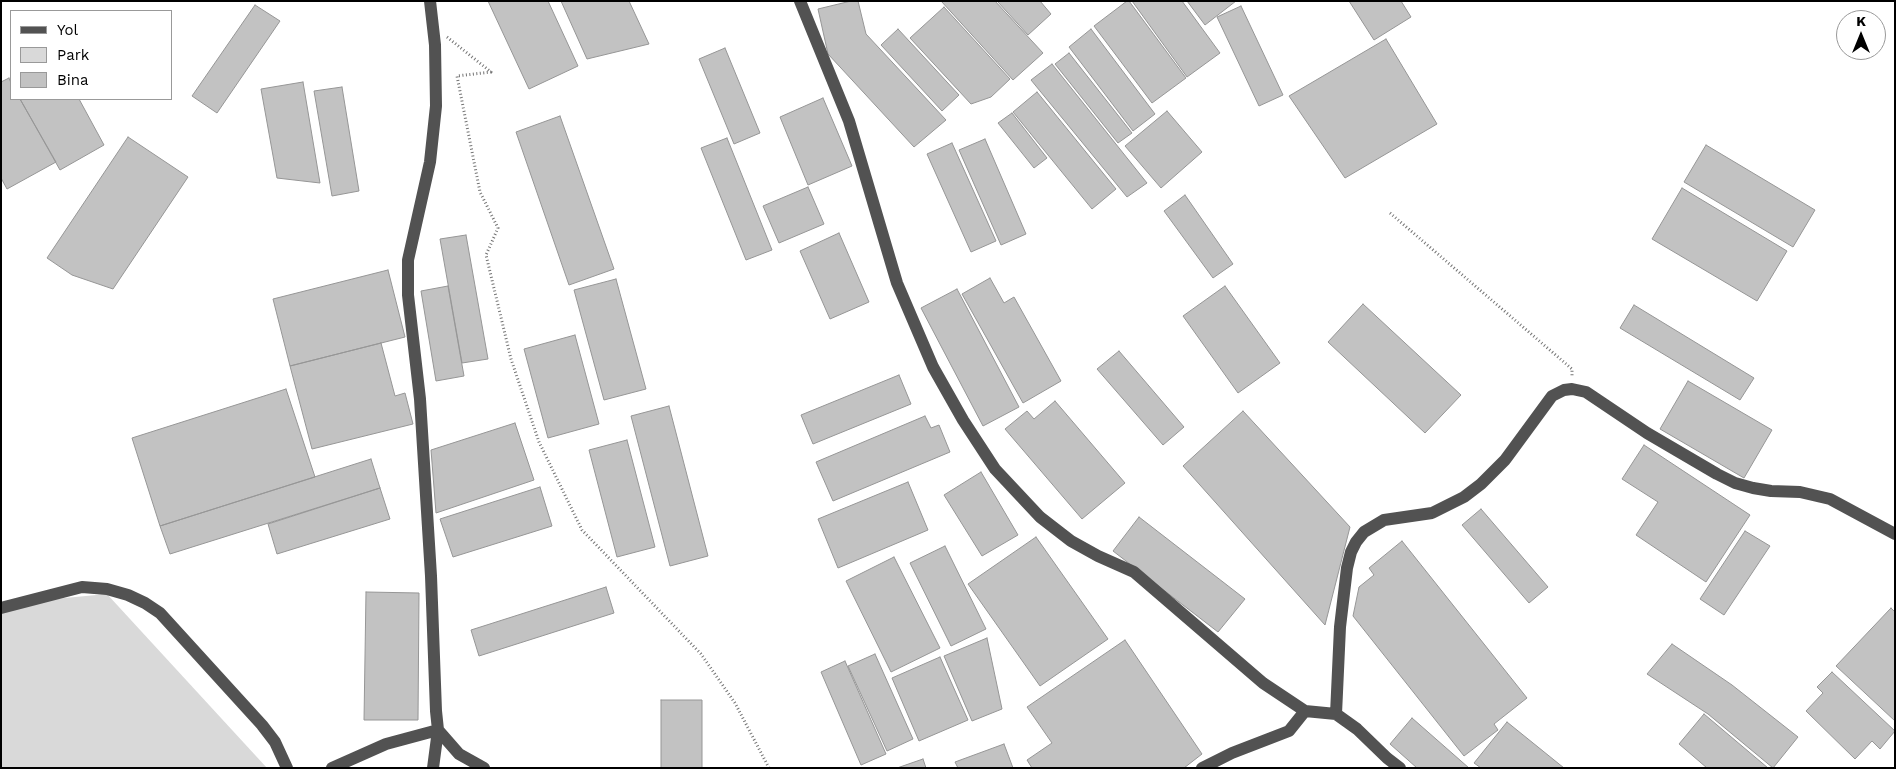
<!DOCTYPE html>
<html>
<head>
<meta charset="utf-8">
<style>
	body { margin:0 }
	#map { position:relative; width:1896px; height:769px; overflow:hidden; background:#fff; font-family:"Work Sans",sans-serif }
	canvas { display:block }
	.frame { position:absolute; inset:0; border:2px solid #000; pointer-events:none }
	.legend { position:absolute; left:10px; top:10px; width:162px; height:90px; box-sizing:border-box; background:#fff; border:1px solid #999; margin:0; padding:6px 9px; list-style:none; font-size:15px; color:#000 }
	.legend li { display:flex; align-items:center; gap:10px; height:25px }
	.legend b { width:25px; border:1px solid #999 }
	.north { position:absolute; left:1836px; top:10px; width:50px; height:50px; box-sizing:border-box; background:#fff; border:1px solid #999; border-radius:50%; rotate:0deg; font-size:14px; font-weight:700; line-height:20px; text-align:center; color:#000 }
	.north::after { content:''; display:block; margin:auto; width:18px; height:22px; background:#000; clip-path:polygon(50% 0,100% 100%,50% 72%,0 100%) }
</style>
</head>
<body>
<div id="map">
<canvas width="1896" height="769"></canvas>
<div class="frame"></div>
<ul class="legend">
<li><b style="height:6px;background:#525252"></b>Yol</li>
<li><b style="height:14px;background:#d9d9d9"></b>Park</li>
<li><b style="height:14px;background:#c2c2c2"></b>Bina</li>
</ul>
<div class="north">K</div>
</div>
<script>
const ctx = document.querySelector('canvas').getContext('2d');
ctx.lineJoin = 'round';
function paint(path, color) { ctx.fillStyle = color; ctx.fill(path, 'evenodd'); }
const toPath = rows => new Path2D(rows.map(r => 'M' + r).join(''));
function stroke(path, color, width, dash) { ctx.strokeStyle = color; ctx.lineWidth = width; ctx.lineCap = dash ? 'butt' : 'round'; ctx.setLineDash(dash || []); ctx.stroke(path); }
paint(toPath([
	[107,594,267,768,1,768,1,604]
]), '#d9d9d9');
const building = toPath([
	[488,1,548,1,578,66,529,89,488,1],
	[561,1,629,1,649,44,587,59,561,1],
	[851,1,858,1,866,34,946,120,914,147,828,54,818,9,851,1],
	[941,1,995,1,1043,53,1013,80,941,1],
	[997,1,1040,1,1051,14,1028,35,997,1],
	[1127,1,1129,1,1186,78,1152,103,1094,26,1127,1],
	[1132,1,1182,1,1220,53,1187,77,1132,1],
	[1187,1,1236,1,1205,25,1187,1],
	[1349,1,1401,1,1411,17,1374,40,1349,1],
	[255,5,280,21,217,113,192,96,255,5],
	[1241,6,1283,95,1259,106,1217,17,1241,6],
	[944,7,1010,79,991,97,971,104,910,38,944,7],
	[898,29,959,95,942,111,881,45,898,29],
	[1091,29,1155,114,1133,131,1069,47,1091,29],
	[1386,39,1437,124,1345,178,1289,96,1386,39],
	[725,48,760,133,734,144,699,59,725,48],
	[1069,53,1132,133,1118,143,1055,64,1069,53],
	[1052,64,1147,183,1127,197,1031,80,1052,64],
	[9,78,11,83,11,99,20,99,56,162,7,189,1,178,1,82,9,78],
	[303,82,320,183,277,178,261,89,303,82],
	[342,87,359,191,332,196,314,91,342,87],
	[1037,92,1116,189,1092,209,1013,112,1037,92],
	[823,98,852,166,808,185,780,117,823,98],
	[20,99,79,99,104,145,60,170,20,99],
	[1167,111,1202,152,1161,188,1125,146,1167,111],
	[1012,113,1047,158,1034,168,998,123,1012,113],
	[560,116,614,269,569,285,516,132,560,116],
	[128,137,188,177,113,289,72,275,47,258,128,137],
	[727,138,772,250,746,260,701,148,727,138],
	[985,139,1026,234,1001,245,959,150,985,139],
	[952,143,996,241,971,252,927,154,952,143],
	[1706,145,1815,210,1793,247,1684,182,1706,145],
	[808,187,824,224,779,243,763,206,808,187],
	[1682,188,1787,251,1757,301,1652,239,1682,188],
	[1185,195,1233,264,1213,278,1164,211,1185,195],
	[839,233,869,302,830,319,800,251,839,233],
	[466,235,488,359,462,363,440,239,466,235],
	[388,270,405,337,290,366,273,299,388,270],
	[990,278,1004,303,1014,297,1061,381,1023,403,962,294,990,278],
	[616,279,646,389,604,400,574,290,616,279],
	[448,286,464,376,436,381,421,291,448,286],
	[1225,286,1280,363,1238,393,1183,316,1225,286],
	[957,289,1019,407,983,426,921,308,957,289],
	[1363,304,1461,395,1425,433,1328,342,1363,304],
	[1634,305,1754,378,1740,400,1620,328,1634,305],
	[575,335,599,424,548,438,524,349,575,335],
	[381,343,395,396,405,393,413,424,312,449,290,366,381,343],
	[1119,351,1184,427,1163,445,1097,369,1119,351],
	[899,375,911,404,813,444,801,415,899,375],
	[1688,381,1772,430,1744,478,1660,429,1688,381],
	[286,389,315,477,160,526,132,438,286,389],
	[1055,401,1125,483,1082,519,1005,429,1027,411,1034,419,1055,401],
	[669,406,708,556,670,566,631,416,669,406],
	[1243,411,1350,527,1325,625,1183,466,1243,411],
	[925,416,931,428,939,425,950,452,833,501,816,462,925,416],
	[515,423,534,480,436,513,431,450,515,423],
	[627,440,655,547,617,557,589,450,627,440],
	[1644,445,1750,515,1706,582,1636,535,1658,502,1622,479,1644,445],
	[371,459,380,488,170,554,160,526,371,459],
	[981,472,1018,535,982,556,944,495,981,472],
	[908,482,928,530,838,568,818,519,908,482],
	[540,487,552,526,453,557,440,519,540,487],
	[380,488,390,519,277,554,268,524,380,488],
	[1481,509,1548,587,1529,603,1462,525,1481,509],
	[1139,517,1245,599,1218,632,1113,551,1139,517],
	[1745,531,1770,546,1724,615,1700,599,1745,531],
	[1036,537,1108,639,1040,686,968,584,1036,537],
	[1402,541,1527,698,1494,724,1498,730,1464,756,1353,616,1359,587,1374,575,1369,568,1402,541],
	[945,546,986,629,951,646,910,563,945,546],
	[894,557,940,648,891,672,846,581,894,557],
	[606,587,614,613,479,656,471,630,606,587],
	[366,592,419,593,418,720,364,720,366,592],
	[1891,608,1895,612,1895,721,1836,666,1891,608],
	[987,638,1002,709,972,721,944,656,987,638],
	[1125,640,1202,754,1184,768,1032,768,1027,760,1052,743,1027,707,1125,640],
	[1672,644,1732,685,1798,737,1773,768,1708,714,1647,674,1672,644],
	[875,654,913,739,887,751,848,666,875,654],
	[940,657,968,720,919,741,892,678,940,657],
	[845,661,886,754,861,765,821,672,845,661],
	[1832,672,1895,731,1880,749,1872,741,1855,759,1806,711,1823,693,1817,687,1832,672],
	[661,700,702,700,702,768,661,768,661,700],
	[1704,714,1768,768,1707,768,1679,744,1704,714],
	[1412,718,1469,768,1417,768,1390,744,1412,718],
	[1507,722,1564,768,1481,768,1474,763,1507,722],
	[1004,744,1013,768,958,768,955,762,1004,744],
	[923,759,926,768,897,768,923,759]
]);
paint(building, '#c2c2c2');
stroke(building, '#969696', 1);
stroke(toPath([
	[447,37,491,72,457,76,480,192,498,228,486,255,511,359,539,442,582,530,701,654,735,703,769,768],
	[1390,213,1572,369,1572,376]
]), '#747474', 3, [1, 2.5]);
stroke(toPath([
	[430,1,435,45,436,106,430,162,408,260,408,295,420,399,431,576,436,711,438,730,459,754,484,768],
	[800,1,849,121,897,283,933,367,963,420,995,469,1040,517,1071,541,1098,556,1134,572,1263,683,1305,711,1336,714,1357,729,1387,758,1400,768],
	[1,608,82,587,107,589,128,595,145,603,160,613,262,725,275,742,287,768],
	[1336,714,1340,627,1347,568,1351,552,1356,542,1364,532,1384,520,1432,513,1464,497,1481,484,1505,460,1552,396,1564,390,1572,389,1586,392,1647,433,1717,474,1735,483,1753,488,1771,491,1800,492,1830,499,1895,534],
	[332,768,386,744,438,730,433,768],
	[1202,768,1232,753,1289,731,1305,711]
]), '#525252', 12);
</script>
</body>
</html>
